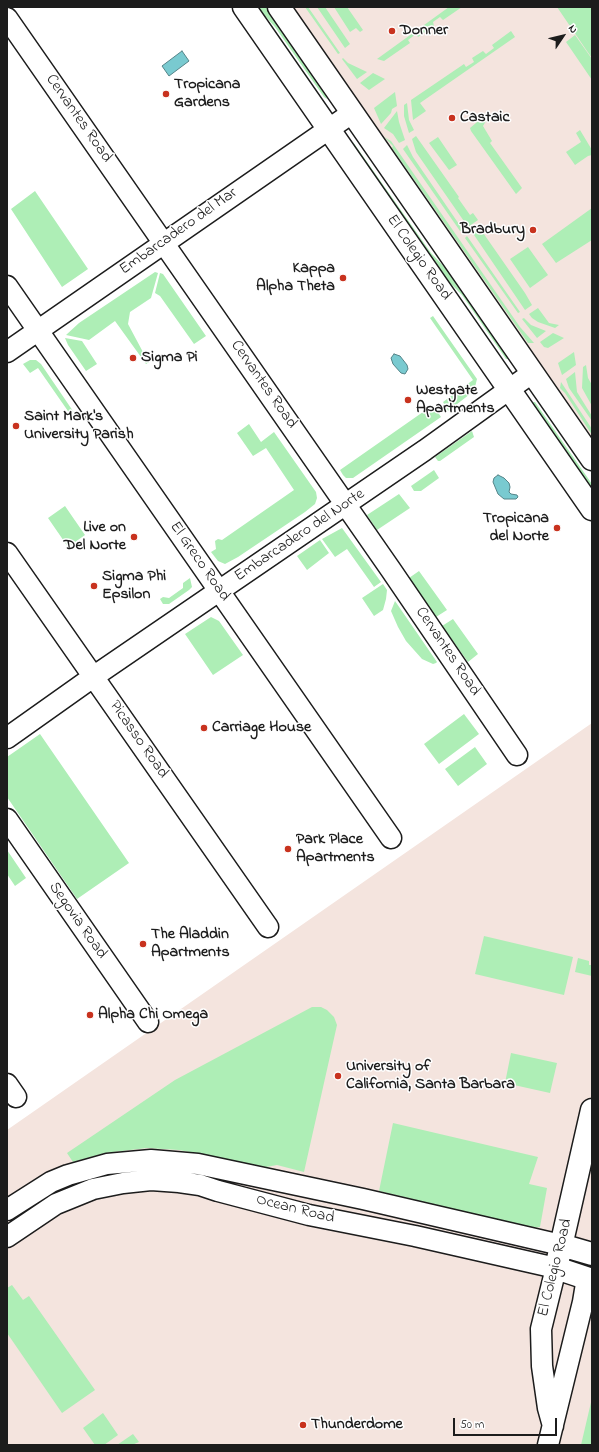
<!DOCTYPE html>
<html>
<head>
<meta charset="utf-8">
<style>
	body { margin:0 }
	#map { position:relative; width:599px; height:1452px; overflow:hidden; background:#fff; font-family:"Indie Flower",sans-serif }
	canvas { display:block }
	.frame { position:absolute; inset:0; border:8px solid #1c1c1c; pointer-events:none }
	.north { position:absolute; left:543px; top:16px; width:40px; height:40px; -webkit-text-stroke:3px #fff; paint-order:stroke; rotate:55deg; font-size:11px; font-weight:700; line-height:16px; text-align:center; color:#1c1c1c }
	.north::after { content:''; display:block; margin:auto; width:14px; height:18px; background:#1c1c1c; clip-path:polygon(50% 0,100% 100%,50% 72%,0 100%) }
	.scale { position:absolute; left:453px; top:1418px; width:104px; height:18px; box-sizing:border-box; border:2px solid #1c1c1c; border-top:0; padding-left:5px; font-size:12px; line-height:14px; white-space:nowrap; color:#1c1c1c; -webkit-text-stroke:3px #fff; paint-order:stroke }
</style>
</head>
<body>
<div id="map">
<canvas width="599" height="1452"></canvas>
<div class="frame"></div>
<div class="north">N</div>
<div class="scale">50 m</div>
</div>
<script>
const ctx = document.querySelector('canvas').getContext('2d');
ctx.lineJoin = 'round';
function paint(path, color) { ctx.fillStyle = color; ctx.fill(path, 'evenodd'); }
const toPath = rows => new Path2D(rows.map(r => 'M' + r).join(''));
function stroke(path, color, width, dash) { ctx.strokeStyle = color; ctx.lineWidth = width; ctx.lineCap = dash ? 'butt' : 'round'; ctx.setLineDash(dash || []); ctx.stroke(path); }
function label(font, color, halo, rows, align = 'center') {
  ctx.font = font + ' "Indie Flower",sans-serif'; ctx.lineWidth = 3; ctx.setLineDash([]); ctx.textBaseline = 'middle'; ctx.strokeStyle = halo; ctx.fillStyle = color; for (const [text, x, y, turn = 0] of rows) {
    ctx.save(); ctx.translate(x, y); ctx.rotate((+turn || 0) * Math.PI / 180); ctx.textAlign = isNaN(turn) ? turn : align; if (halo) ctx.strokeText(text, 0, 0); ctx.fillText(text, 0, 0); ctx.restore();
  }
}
paint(toPath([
	[282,7,592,7,592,448],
	[592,723,592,1445,7,1445,7,1130]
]), '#f4e4de');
paint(toPath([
	[257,7,269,7,323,86,327,99,324,97,275,27],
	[305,7,308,7,340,53,338,54],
	[317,7,325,7,350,44,345,48],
	[334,7,347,7,363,30,360,32,356,28,350,32],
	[449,7,462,7,443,20,440,17,433,22,434,26,418,37,416,34,408,40,410,43,384,61,377,59],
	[557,7,592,7,592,58,587,51],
	[511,31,515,37,420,103,426,111,413,120,411,100,464,64,466,67,474,62,472,58,483,51,486,54,494,48,492,45],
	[575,35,592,59,592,80,566,42],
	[343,58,348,63,367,72,357,79,342,59],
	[373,73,385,79,369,90,360,83],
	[395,92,397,106,392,109,391,113,381,124,374,108],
	[407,103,409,120,414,130,409,133,404,116,404,105],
	[397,111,399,122,405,140,399,143,393,134,384,128],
	[482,118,486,121,483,126,492,141,490,143,522,188,516,194,471,131,470,128],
	[580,130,592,150,592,155,588,156,575,165,566,152,581,142,576,133],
	[416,136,459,197,458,198,470,215,473,213,478,220,468,227,416,152,412,139],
	[384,137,391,141,520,327,534,343,528,343,392,148,393,146],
	[438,137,457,165,449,170,429,143],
	[353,142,431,253,455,278,503,347,508,359,506,359,462,295,438,271,356,152],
	[407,145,413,157,463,230,460,231,403,149],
	[35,191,88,269,62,287,11,209],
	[592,208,592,240,556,263,542,244],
	[479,227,525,293,532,305,525,310,472,232],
	[467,236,520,312,518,313,465,238],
	[528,247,548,275,530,288,510,259],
	[155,272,158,273,151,298,130,312,128,324,144,354,151,361,146,364,115,321,89,340,66,335,79,323],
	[160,273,163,274,206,336,194,344,160,296,155,293],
	[538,308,549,323,559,325,555,328,538,322,532,318,529,314],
	[433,316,477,379,474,391,448,411,443,402,473,380,430,318],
	[524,318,531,325,546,331,537,338,522,319],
	[553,333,564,338,548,348,544,347,540,342],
	[65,338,82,341,97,364,86,371,68,345],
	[574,352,576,365,562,375,558,363],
	[30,360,36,360,41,364,75,414,71,419,69,418,70,414,38,368,30,373,23,364],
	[586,365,588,378,592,385,592,406,582,388,583,367],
	[575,372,577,392,592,416,592,421,569,388,566,379],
	[561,382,592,429,592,435,565,393,560,388],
	[533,402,535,402,592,484,592,496,536,411],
	[433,405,441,417,353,478,346,478,343,475,340,470],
	[249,424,261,442,274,432,316,492,317,498,315,504,305,512,238,557,225,564,218,561,211,552,216,549,215,541,218,539,222,540,294,490,266,448,253,456,237,433],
	[472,431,474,437,440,461,438,461,435,457],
	[434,470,439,478,421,491,414,491,411,486],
	[399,494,410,508,377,530,367,515],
	[65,506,85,535,68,547,48,518],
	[342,528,381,582,374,587,347,549,335,557,322,539],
	[320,540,329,553,307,570,297,556],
	[419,571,447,610,436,617,409,578],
	[190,578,192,587,189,590,169,604,163,604,160,599,163,597,169,598,183,588,183,583],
	[383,584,387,590,386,599,383,610,374,616,362,598],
	[395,601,437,662,436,663,433,664,422,659,406,641,398,627,391,611],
	[211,617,219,621,243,655,213,675,185,634],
	[453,619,478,654,468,662,442,626],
	[464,714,479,734,439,764,424,744],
	[40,734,129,863,77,899,7,797,7,757],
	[475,747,487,764,458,786,445,769],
	[7,850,26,878,15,886,7,874],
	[484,936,573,957,564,995,475,974],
	[578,958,589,961,589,965,592,965,592,976,575,972],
	[312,1007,321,1007,327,1010,334,1017,337,1025,304,1172,277,1165,266,1167,179,1150,147,1148,105,1153,73,1162,67,1153,175,1080],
	[511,1053,557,1063,550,1093,505,1083],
	[393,1123,538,1157,529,1184,547,1188,540,1227,533,1228,379,1191],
	[12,1285,23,1300,29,1296,95,1390,62,1413,7,1333,7,1288],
	[592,1398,592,1445,581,1445],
	[103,1413,118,1435,104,1445,95,1445,83,1428],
	[133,1434,139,1442,132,1445,117,1445]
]), '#aeeeb6');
const water = toPath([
	[182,51,189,61,169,76,162,66,182,51],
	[394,354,400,356,407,365,408,369,405,374,401,373,393,364,391,358,394,354],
	[498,475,504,478,509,483,510,487,509,492,511,494,517,495,518,497,516,499,504,499,498,494,493,482,494,478,498,475]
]);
paint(water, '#79cad0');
stroke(water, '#548488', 1);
const minor = toPath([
	[7,18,391,570,517,755],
	[7,286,391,838],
	[7,352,352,113],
	[7,553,268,927],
	[7,738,93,677,425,450,532,373],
	[7,819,148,1022],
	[7,1084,16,1097],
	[7,1210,51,1182,68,1175,107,1164,151,1160,198,1164,363,1199,561,1245],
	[7,1237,56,1204,93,1189,123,1183,151,1180,179,1182,200,1185,218,1191,309,1215,415,1236,556,1268,541,1329,542,1366,548,1408,553,1426],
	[548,1445,583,1302,587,1278]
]);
const major = toPath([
	[244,7,592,509],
	[279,7,592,459],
	[592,1110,556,1268,592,1280],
	[561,1245,592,1254]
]);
stroke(minor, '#1c1c1c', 23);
stroke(major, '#1c1c1c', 25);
stroke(minor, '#fff', 20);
stroke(major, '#fff', 22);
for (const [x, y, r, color] of [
	[392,31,4,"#c8321e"],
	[166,94,4,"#c8321e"],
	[452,118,4,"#c8321e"],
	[533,230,4,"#c8321e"],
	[343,278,4,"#c8321e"],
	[133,358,4,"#c8321e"],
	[408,400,4,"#c8321e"],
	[16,426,4,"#c8321e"],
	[557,528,4,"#c8321e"],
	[134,537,4,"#c8321e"],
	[94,586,4,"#c8321e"],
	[204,728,4,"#c8321e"],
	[288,849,4,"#c8321e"],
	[143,944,4,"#c8321e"],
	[90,1015,4,"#c8321e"],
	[338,1076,4,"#c8321e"],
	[303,1425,4,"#c8321e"]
]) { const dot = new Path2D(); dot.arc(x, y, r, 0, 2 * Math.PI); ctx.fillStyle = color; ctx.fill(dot); stroke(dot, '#fff', 1.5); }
label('bold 16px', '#1c1c1c', '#fff', [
	["Donner",400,31],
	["Tropicana",174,85],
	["Gardens",174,103],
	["Castaic",460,118],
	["Bradbury",525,230,"right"],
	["Kappa",335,269,"right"],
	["Alpha Theta",335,287,"right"],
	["Sigma Pi",141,358],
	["Westgate",416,391],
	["Apartments",416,409],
	["Saint Mark's",24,417],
	["University Parish",24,435],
	["Tropicana",549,519,"right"],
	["del Norte",549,537,"right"],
	["Live on",126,528,"right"],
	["Del Norte",126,546,"right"],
	["Sigma Phi",102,577],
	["Epsilon",102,595],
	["Carriage House",212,728],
	["Park Place",296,840],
	["Apartments",296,858],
	["The Aladdin",151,935],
	["Apartments",151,953],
	["Alpha Chi Omega",98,1015],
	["University of",346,1067],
	["California, Santa Barbara",346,1085],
	["Thunderdome",311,1425]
], 'left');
label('16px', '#1c1c1c', '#fff', [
	["Cervantes Road",78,119,55],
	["Embarcadero del Mar",179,232,-35],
	["El Colegio Road",418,258,55],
	["Cervantes Road",263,385,55],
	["Embarcadero del Norte",300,536,-34],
	["El Greco Road",199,562,55],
	["Cervantes Road",447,652,56],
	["Picasso Road",138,740,55],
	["Segovia Road",77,921,55],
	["Ocean Road",295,1210,14],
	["El Colegio Road",556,1268,-76]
]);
</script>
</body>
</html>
